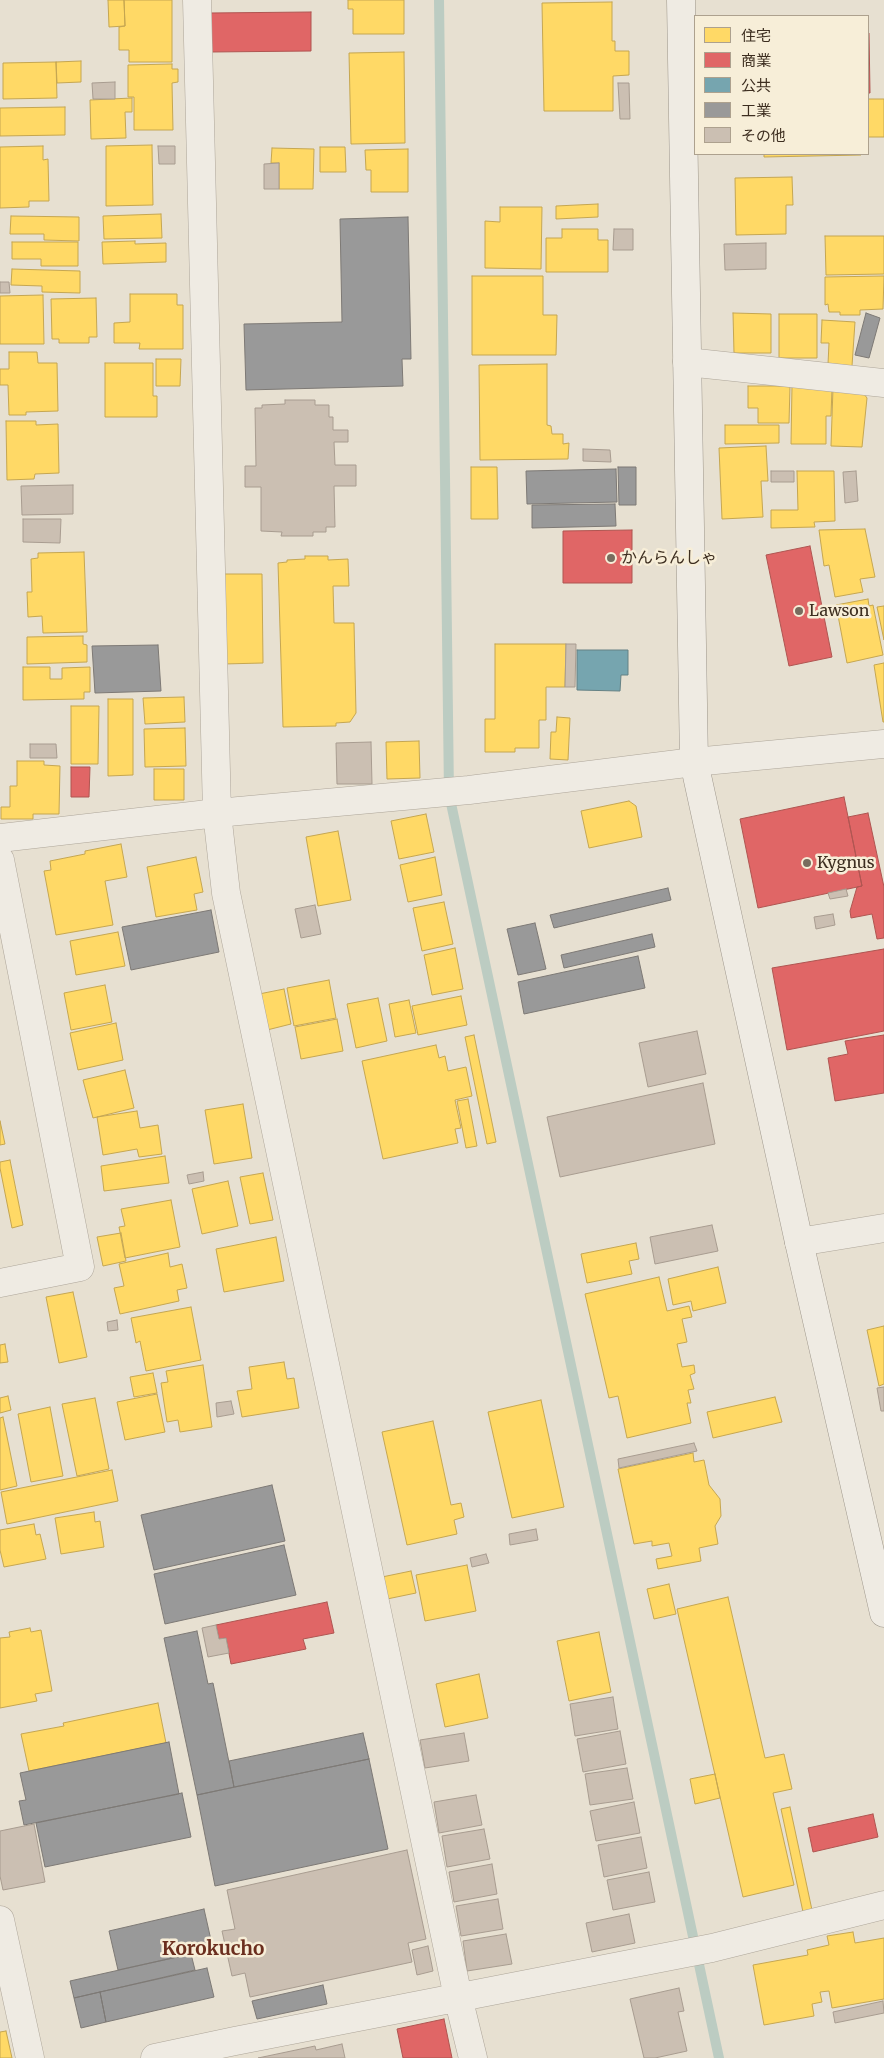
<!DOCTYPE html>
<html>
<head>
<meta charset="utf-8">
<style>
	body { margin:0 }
	#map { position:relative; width:884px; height:2058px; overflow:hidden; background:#e7e0d1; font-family:Merriweather,"Noto Sans JP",serif }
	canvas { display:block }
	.legend { position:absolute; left:694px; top:15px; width:175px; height:140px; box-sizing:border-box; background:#f7eed8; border:1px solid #ada18e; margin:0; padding:6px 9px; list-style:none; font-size:15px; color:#3d2e20 }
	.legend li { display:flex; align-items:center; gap:10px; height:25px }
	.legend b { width:25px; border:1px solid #ada18e }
</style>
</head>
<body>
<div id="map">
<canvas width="884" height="2058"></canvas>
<ul class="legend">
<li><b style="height:14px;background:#ffd966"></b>住宅</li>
<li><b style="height:14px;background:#e06666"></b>商業</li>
<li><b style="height:14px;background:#76a5af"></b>公共</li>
<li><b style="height:14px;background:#999"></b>工業</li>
<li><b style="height:14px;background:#cbbfb2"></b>その他</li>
</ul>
</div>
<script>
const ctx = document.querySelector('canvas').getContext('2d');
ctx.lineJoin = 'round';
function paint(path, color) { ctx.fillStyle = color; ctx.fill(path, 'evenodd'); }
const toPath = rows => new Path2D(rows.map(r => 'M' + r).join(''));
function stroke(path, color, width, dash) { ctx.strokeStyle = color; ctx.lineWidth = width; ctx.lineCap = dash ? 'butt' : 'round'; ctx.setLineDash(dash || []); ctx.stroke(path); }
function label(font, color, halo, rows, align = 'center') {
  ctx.font = font + ' Merriweather,"Noto Sans JP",serif'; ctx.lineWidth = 5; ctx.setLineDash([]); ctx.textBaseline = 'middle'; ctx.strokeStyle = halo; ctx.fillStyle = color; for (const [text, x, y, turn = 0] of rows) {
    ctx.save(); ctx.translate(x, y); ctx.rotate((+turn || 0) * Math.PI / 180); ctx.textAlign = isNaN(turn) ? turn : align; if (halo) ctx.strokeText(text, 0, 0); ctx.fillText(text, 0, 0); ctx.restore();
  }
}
const homes = toPath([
	[108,0,124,0,125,26,109,27,108,0],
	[124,0,172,0,172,62,129,62,129,50,119,50,119,27,125,26,124,0],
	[348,0,404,0,404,34,353,34,353,9,348,9,348,0],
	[612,2,612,41,615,41,615,51,629,51,629,75,613,76,613,111,544,111,542,3,612,2],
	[404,52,405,143,351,144,349,53,404,52],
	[81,61,81,82,57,83,56,62,81,61],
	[56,62,57,98,3,99,3,63,56,62],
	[172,64,172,69,178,69,178,82,172,83,173,130,134,130,134,97,128,97,128,65,172,64],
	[132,98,132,112,125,112,126,138,91,139,90,100,132,98],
	[868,99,884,99,884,137,868,137,868,99],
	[65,107,65,135,0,136,0,108,65,107],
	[152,145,153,205,106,206,106,146,152,145],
	[43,146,43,160,48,159,49,201,29,201,29,207,0,208,0,147,43,146],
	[320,147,345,147,346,172,320,172,320,147],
	[272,148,314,149,313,189,279,189,279,163,271,163,272,148],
	[408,149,408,192,371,192,371,170,366,170,365,150,408,149],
	[764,154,861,154,861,155,764,157,764,154],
	[792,177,793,205,786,205,786,234,736,235,735,178,792,177],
	[598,204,598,217,556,219,556,206,598,204],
	[500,207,542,207,541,269,485,268,485,221,500,222,500,207],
	[161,214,162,238,104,239,103,216,161,214],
	[11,216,79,217,79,241,44,240,44,234,10,234,11,216],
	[562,229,598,229,598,240,608,240,608,272,546,272,546,238,562,238,562,229],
	[825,236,884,236,884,274,826,275,825,236],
	[135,241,135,244,166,243,166,262,103,264,102,242,135,241],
	[12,242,78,242,78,266,41,266,41,259,12,259,12,242],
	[12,269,80,271,80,293,42,292,42,286,11,285,12,269],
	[472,276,543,276,543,315,557,315,556,355,472,355,472,276],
	[884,276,883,309,860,310,860,315,840,315,840,312,829,312,828,304,825,305,825,277,884,276],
	[130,294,177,294,177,305,183,305,183,349,139,349,140,343,114,343,114,323,130,322,130,294],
	[43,295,44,344,0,344,0,296,43,295],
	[96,298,97,337,89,337,89,343,59,343,59,339,52,339,51,299,96,298],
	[733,313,771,314,771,353,734,353,733,313],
	[779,314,817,314,817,358,779,358,779,314],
	[822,320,855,322,852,366,828,364,829,343,821,343,822,320],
	[9,352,37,352,38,363,57,363,58,411,26,412,26,415,9,415,8,385,0,385,0,369,9,369,9,352],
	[156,359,181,359,180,386,156,386,156,359],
	[105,363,153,363,153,396,157,396,157,417,105,417,105,363],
	[547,364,547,425,551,426,552,434,563,434,563,444,569,443,568,459,480,460,479,365,547,364],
	[748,386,790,386,789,423,758,423,758,408,748,408,748,386],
	[792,386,832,388,831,416,826,416,826,444,791,444,792,386],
	[833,388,861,390,867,398,862,447,831,446,833,388],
	[6,421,36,421,36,425,58,424,59,473,35,474,34,479,7,480,6,421],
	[725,425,779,425,779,443,725,444,725,425],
	[766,446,768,481,761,481,763,517,722,519,719,448,766,446],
	[471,467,497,467,498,519,471,519,471,467],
	[797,471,834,471,835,521,814,522,815,527,771,528,771,510,798,510,797,471],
	[865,529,875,577,860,579,863,592,835,597,829,565,824,566,819,530,865,529],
	[84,552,87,632,43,633,42,616,28,617,27,592,32,592,31,559,38,558,38,553,84,552],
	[305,556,328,556,328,560,348,559,349,586,333,586,334,623,354,623,356,713,350,722,336,723,336,726,283,727,278,563,287,562,287,560,305,559,305,556],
	[221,574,262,574,263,663,223,664,221,574],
	[868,599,869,606,873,605,883,655,847,663,836,605,868,599],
	[884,606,884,640,877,607,884,606],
	[83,636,83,644,87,645,87,662,27,664,27,637,83,636],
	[495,644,566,644,565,687,546,687,546,720,539,720,539,748,515,748,515,752,485,752,485,719,495,719,495,644],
	[884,663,884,722,883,722,874,665,884,663],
	[23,667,50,667,50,679,62,679,62,668,90,667,90,692,84,692,84,699,23,700,23,667],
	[184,697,185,722,145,724,143,698,184,697],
	[108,699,133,699,133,775,108,776,108,699],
	[71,706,99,706,98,764,71,764,71,706],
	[557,717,570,718,568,760,550,759,551,732,556,732,557,717],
	[185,728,186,766,145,767,144,729,185,728],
	[419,741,420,778,387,779,386,742,419,741],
	[17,761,44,761,44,765,60,766,59,814,33,814,33,819,1,819,1,807,10,807,10,786,17,786,17,761],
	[154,769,184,769,184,800,154,800,154,769],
	[629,801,636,806,642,837,589,848,581,811,629,801],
	[426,814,434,852,399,859,391,821,426,814],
	[338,831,351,900,318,906,306,837,338,831],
	[121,844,127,877,105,881,113,925,56,935,44,871,51,870,50,861,85,854,85,851,121,844],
	[196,857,203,892,194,894,197,910,156,917,147,867,196,857],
	[435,857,442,895,408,902,400,865,435,857],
	[444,902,453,944,422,951,413,908,444,902],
	[118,932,125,966,76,975,70,941,118,932],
	[455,948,463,989,432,995,424,955,455,948],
	[329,980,336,1018,294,1026,287,988,329,980],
	[105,985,112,1022,71,1030,64,993,105,985],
	[284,989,291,1024,267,1030,259,994,284,989],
	[461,996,467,1025,418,1035,412,1006,461,996],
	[378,998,387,1041,356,1048,347,1004,378,998],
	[409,1000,416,1033,395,1037,389,1004,409,1000],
	[337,1019,343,1051,301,1059,295,1027,337,1019],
	[116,1023,123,1060,78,1070,70,1033,116,1023],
	[474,1035,496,1142,487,1144,465,1037,474,1035],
	[436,1045,439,1058,445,1056,448,1071,466,1067,472,1096,455,1100,461,1128,455,1129,458,1143,383,1159,362,1061,436,1045],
	[125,1070,134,1108,93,1118,83,1080,125,1070],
	[468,1099,477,1146,466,1148,457,1101,468,1099],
	[243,1104,252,1158,214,1164,205,1110,243,1104],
	[137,1111,140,1128,158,1125,162,1154,139,1157,137,1149,103,1155,97,1117,137,1111],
	[0,1121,5,1144,0,1145,0,1121],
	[165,1156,169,1183,104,1191,101,1166,165,1156],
	[10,1160,23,1225,12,1228,0,1168,0,1162,10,1160],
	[263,1173,273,1220,250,1224,240,1177,263,1173],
	[228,1181,238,1226,202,1234,192,1189,228,1181],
	[171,1200,180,1247,125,1258,119,1227,125,1226,121,1209,171,1200],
	[121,1233,126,1261,103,1266,97,1237,121,1233],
	[276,1237,284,1281,224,1292,216,1249,276,1237],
	[636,1243,639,1259,629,1261,632,1274,587,1283,581,1254,636,1243],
	[168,1253,170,1267,182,1264,187,1288,177,1290,179,1301,120,1314,114,1288,124,1286,119,1264,168,1253],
	[718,1267,726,1303,693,1311,691,1301,673,1305,668,1279,718,1267],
	[659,1277,667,1311,689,1306,692,1317,682,1319,687,1342,677,1344,682,1367,694,1365,695,1373,690,1375,694,1389,688,1390,691,1403,687,1403,691,1423,627,1438,618,1396,609,1398,585,1294,659,1277],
	[73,1292,87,1357,59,1363,46,1297,73,1292],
	[191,1307,201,1360,146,1371,140,1341,136,1343,131,1318,191,1307],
	[884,1326,884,1384,879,1386,867,1330,884,1326],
	[5,1344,8,1362,0,1363,0,1345,5,1344],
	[284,1362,287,1379,294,1378,299,1408,242,1417,237,1391,252,1389,249,1367,284,1362],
	[203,1365,212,1427,180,1432,178,1420,167,1422,161,1383,168,1382,166,1371,203,1365],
	[153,1373,157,1393,134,1397,130,1377,153,1373],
	[157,1394,165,1432,125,1440,117,1402,157,1394],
	[8,1396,11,1410,0,1413,0,1398,8,1396],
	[775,1397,782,1422,713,1438,707,1412,775,1397],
	[95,1398,109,1469,77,1476,62,1404,95,1398],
	[541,1400,564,1507,512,1518,488,1412,541,1400],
	[50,1407,63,1476,31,1482,18,1414,50,1407],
	[3,1417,17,1486,0,1490,0,1418,3,1417],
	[433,1421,451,1505,461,1503,464,1517,454,1520,457,1534,407,1545,382,1432,433,1421],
	[693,1453,694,1462,704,1460,709,1485,720,1499,721,1516,715,1526,718,1544,699,1548,701,1561,658,1569,656,1559,672,1556,669,1543,652,1546,652,1541,634,1544,618,1469,693,1453],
	[112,1470,118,1501,7,1524,1,1492,112,1470],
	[94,1512,95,1522,100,1521,104,1547,61,1554,55,1518,94,1512],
	[34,1524,36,1535,40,1534,46,1559,4,1567,0,1550,0,1530,34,1524],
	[467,1565,476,1611,425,1621,416,1575,467,1565],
	[411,1571,416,1593,387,1599,382,1577,411,1571],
	[669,1584,676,1614,654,1619,647,1589,669,1584],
	[728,1597,765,1758,784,1754,792,1789,773,1793,794,1885,743,1897,677,1609,728,1597],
	[30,1628,31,1632,41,1630,52,1691,35,1694,37,1701,0,1708,0,1638,10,1637,9,1632,30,1628],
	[599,1632,611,1692,569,1701,557,1641,599,1632],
	[479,1674,488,1718,445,1727,436,1684,479,1674],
	[158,1703,166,1743,29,1771,21,1734,64,1726,63,1723,158,1703],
	[715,1774,720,1798,695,1804,690,1779,715,1774],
	[790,1807,812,1910,803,1912,781,1809,790,1807],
	[853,1932,855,1943,884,1938,884,1999,832,2008,829,1991,820,1992,822,2002,812,2004,814,2016,764,2025,753,1965,808,1955,807,1950,829,1945,827,1936,853,1932],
	[6,2031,12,2058,0,2058,0,2032,6,2031]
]);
paint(homes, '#ffd966');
stroke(homes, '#c5a651', 1);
const shops = toPath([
	[311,12,311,51,210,52,210,13,311,12],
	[868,33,869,33,870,93,868,93,868,33],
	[632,530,632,583,563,583,563,531,632,530],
	[810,546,832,657,789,666,766,555,810,546],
	[71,767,90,767,89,797,71,797,71,767],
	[844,797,862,886,758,908,740,819,844,797],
	[868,813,884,887,884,938,877,939,872,914,851,918,850,911,857,887,862,886,848,817,868,813],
	[884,949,884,1031,787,1050,772,968,884,949],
	[884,1035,884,1093,835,1101,828,1058,848,1054,845,1041,884,1035],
	[327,1602,334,1633,303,1639,306,1649,231,1664,226,1638,219,1639,216,1625,327,1602],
	[873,1814,878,1837,813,1852,808,1828,873,1814],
	[444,2019,452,2058,403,2058,397,2029,444,2019]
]);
paint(shops, '#e06666');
stroke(shops, '#af5551', 1);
const public = toPath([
	[577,650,628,650,628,675,621,675,620,691,577,690,577,650]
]);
paint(public, '#76a5af');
stroke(public, '#658184', 1);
const industry = toPath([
	[408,217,411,359,402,359,403,386,246,390,244,324,342,322,340,219,408,217],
	[866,313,880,318,869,358,855,355,866,313],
	[618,467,636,467,636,505,619,505,618,467],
	[616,469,617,502,527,504,526,471,616,469],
	[615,504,616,526,532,528,532,505,615,504],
	[158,645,161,691,95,693,92,646,158,645],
	[668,888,671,900,554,928,550,915,668,888],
	[211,910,219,952,131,970,122,927,211,910],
	[535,923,546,969,518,975,507,929,535,923],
	[652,934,655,947,564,968,561,955,652,934],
	[638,956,645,988,524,1014,518,982,638,956],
	[272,1485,285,1541,154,1570,141,1515,272,1485],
	[284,1545,296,1595,165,1624,154,1574,284,1545],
	[197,1631,208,1684,213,1683,234,1787,197,1795,164,1638,197,1631],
	[363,1733,369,1759,234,1787,229,1761,363,1733],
	[169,1742,179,1794,24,1825,19,1801,26,1800,20,1773,169,1742],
	[369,1759,388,1849,215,1886,197,1795,369,1759],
	[182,1793,191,1837,45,1867,36,1823,182,1793],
	[204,1909,213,1949,118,1970,109,1931,204,1909],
	[191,1954,195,1970,74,1998,70,1981,191,1954],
	[207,1968,214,1997,106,2022,100,1992,207,1968],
	[323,1985,327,2004,257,2019,252,2001,323,1985],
	[100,1992,106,2022,81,2028,74,1998,100,1992]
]);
paint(industry, '#999');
stroke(industry, '#7d7975', 1);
stroke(toPath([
	[439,0,449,794,719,2058]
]), '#bcccc2', 10);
const building = toPath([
	[115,82,115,99,93,99,92,83,115,82],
	[618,83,629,83,630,119,620,119,618,83],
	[158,146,175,146,175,164,159,164,158,146],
	[279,163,279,189,264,189,264,164,279,163],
	[614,229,633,229,633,250,613,250,614,229],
	[766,243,766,269,725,270,724,244,766,243],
	[0,282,9,282,10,293,0,293,0,282],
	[285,400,315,400,315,405,329,405,329,417,333,417,333,430,348,430,348,442,334,442,335,465,356,465,356,486,334,486,335,527,326,527,326,532,313,532,313,536,281,536,282,532,261,531,261,487,245,487,245,466,256,466,255,408,262,408,262,405,285,404,285,400],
	[583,449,610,450,611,462,583,461,583,449],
	[771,471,794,471,794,482,771,482,771,471],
	[856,471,858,501,845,503,843,472,856,471],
	[73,485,73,514,22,515,21,486,73,485],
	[23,519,61,519,60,543,23,542,23,519],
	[566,644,576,644,575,687,565,687,566,644],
	[371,742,372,784,337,784,336,743,371,742],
	[30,744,56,744,57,758,30,758,30,744],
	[846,889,848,896,830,899,828,893,846,889],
	[315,905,321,934,301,938,295,909,315,905],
	[833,914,835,925,816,929,814,917,833,914],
	[697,1031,706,1074,648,1087,639,1043,697,1031],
	[703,1083,715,1144,560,1177,547,1117,703,1083],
	[203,1172,204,1181,189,1184,187,1175,203,1172],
	[712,1225,718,1251,655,1264,650,1237,712,1225],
	[117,1320,118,1330,108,1331,107,1322,117,1320],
	[884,1387,884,1411,881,1411,877,1388,884,1387],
	[231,1401,234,1414,217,1417,216,1403,231,1401],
	[694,1443,697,1451,619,1468,618,1459,694,1443],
	[536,1529,538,1540,510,1545,509,1534,536,1529],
	[486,1554,489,1563,472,1567,470,1558,486,1554],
	[216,1625,219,1639,226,1638,229,1653,208,1657,202,1628,216,1625],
	[613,1697,618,1729,575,1736,570,1704,613,1697],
	[620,1731,626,1764,583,1772,577,1739,620,1731],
	[464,1733,469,1761,425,1768,420,1740,464,1733],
	[627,1768,633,1799,590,1805,585,1774,627,1768],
	[476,1795,482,1825,439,1833,434,1802,476,1795],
	[634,1802,640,1833,596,1841,590,1811,634,1802],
	[34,1824,45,1882,3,1890,0,1876,0,1831,34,1824],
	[484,1829,490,1859,447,1867,442,1836,484,1829],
	[641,1837,647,1868,604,1877,598,1845,641,1837],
	[407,1850,426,1939,408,1943,412,1962,250,1997,245,1973,232,1976,222,1931,235,1929,227,1890,407,1850],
	[492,1864,497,1894,454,1902,449,1872,492,1864],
	[649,1872,655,1902,613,1910,607,1880,649,1872],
	[498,1899,503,1929,461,1936,456,1906,498,1899],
	[629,1914,635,1943,592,1952,586,1923,629,1914],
	[506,1934,512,1964,467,1971,463,1941,506,1934],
	[428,1946,433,1971,417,1975,412,1950,428,1946],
	[679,1988,684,2011,678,2012,687,2051,655,2058,644,2058,630,1999,679,1988],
	[883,2001,884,2013,835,2023,833,2012,883,2001],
	[342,2044,345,2058,258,2058,315,2046,316,2050,342,2044]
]);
paint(building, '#cbbfb2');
stroke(building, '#a89c90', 1);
const street = toPath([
	[197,0,217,813,226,893,458,1997,473,2058],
	[687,362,884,383],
	[0,838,217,813,469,790,694,762,884,744],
	[0,860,80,1267,0,1283],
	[799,1242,884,1228],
	[0,1920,30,2058],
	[155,2058,235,2041,712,1948,884,1905]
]);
const secondary = toPath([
	[681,0,694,762,799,1242,884,1613]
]);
stroke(street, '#ada599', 29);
stroke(secondary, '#9c958a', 29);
stroke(street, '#efebe3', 28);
stroke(secondary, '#efebe3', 28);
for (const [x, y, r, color] of [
	[611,558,5,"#786c5e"],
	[799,611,5,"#786c5e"],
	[807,863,5,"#786c5e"]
]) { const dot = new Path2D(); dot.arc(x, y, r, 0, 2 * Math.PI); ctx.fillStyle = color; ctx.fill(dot); stroke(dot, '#f7eed8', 2); }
label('16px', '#3d2e20', '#f7eed8', [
	["かんらんしゃ",621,558],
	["Lawson",809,611],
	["Kygnus",817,863]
], 'left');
label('bold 19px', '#6b2e1e', '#f7eed8', [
	["Korokucho",213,1950]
]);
</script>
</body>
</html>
